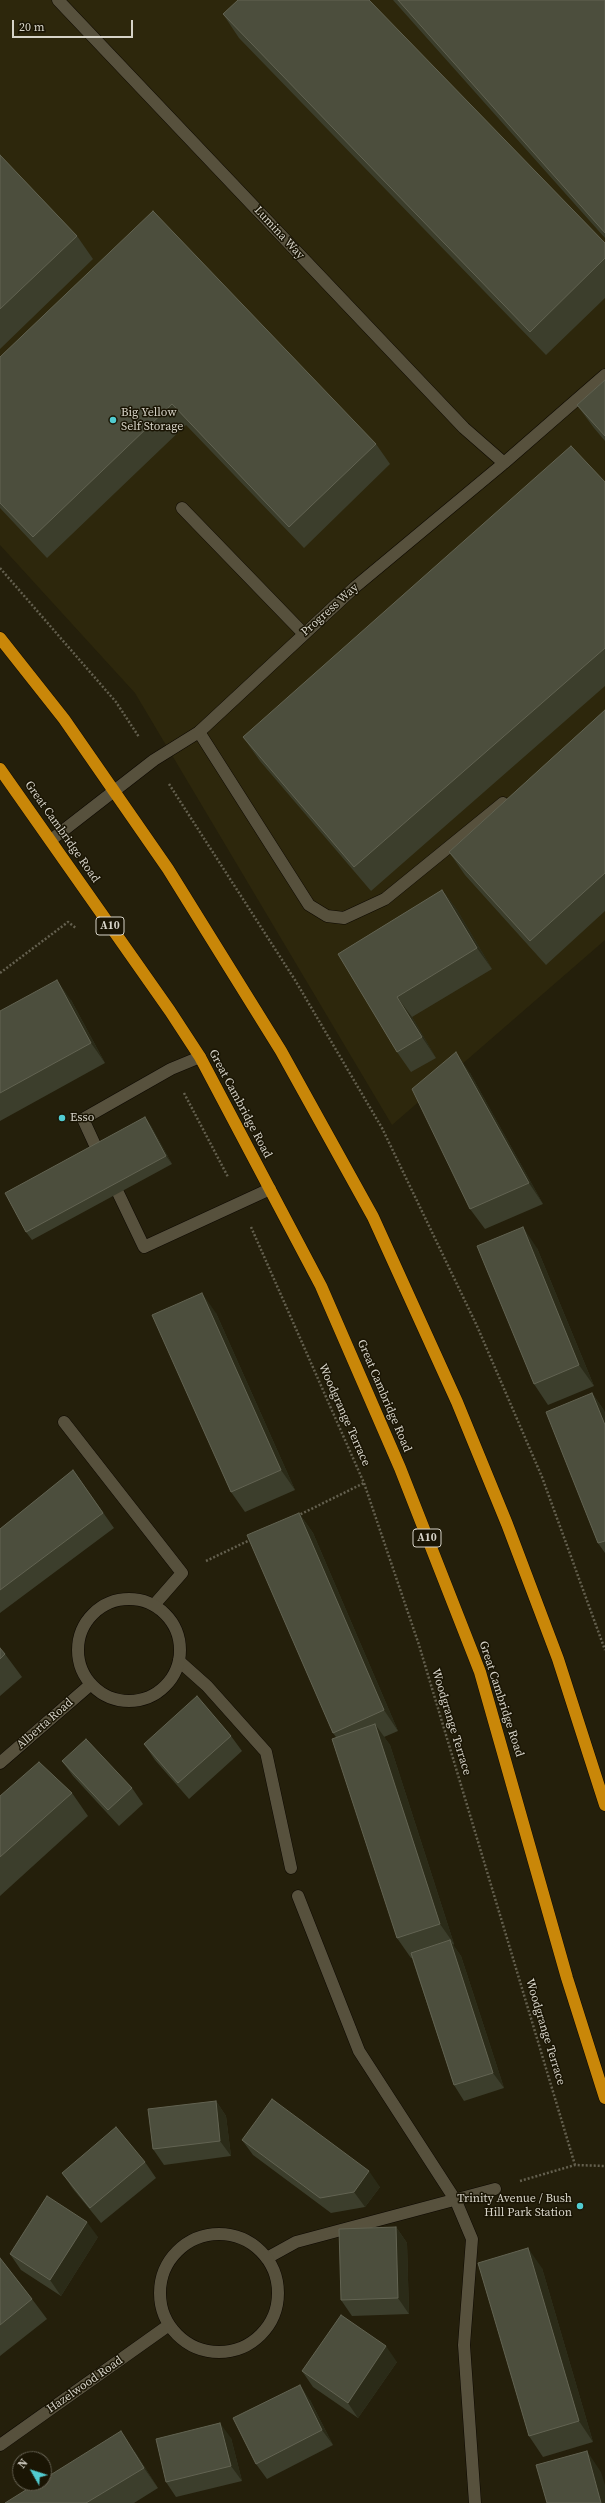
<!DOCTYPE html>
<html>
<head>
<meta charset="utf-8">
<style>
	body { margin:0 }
	#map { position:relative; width:605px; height:2503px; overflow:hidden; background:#241f0b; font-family:"Source Serif 4",serif }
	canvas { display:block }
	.north { position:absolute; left:12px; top:2451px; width:40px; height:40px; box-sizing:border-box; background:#1a1504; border:1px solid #656152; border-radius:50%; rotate:309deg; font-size:11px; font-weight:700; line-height:16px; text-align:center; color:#d6d3c8 }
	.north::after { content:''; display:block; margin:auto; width:14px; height:18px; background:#51ccd1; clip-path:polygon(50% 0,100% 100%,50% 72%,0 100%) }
	.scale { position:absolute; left:12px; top:20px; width:121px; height:18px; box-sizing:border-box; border:2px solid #d6d3c8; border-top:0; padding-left:5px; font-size:12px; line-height:14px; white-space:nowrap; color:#d6d3c8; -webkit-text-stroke:3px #1a1504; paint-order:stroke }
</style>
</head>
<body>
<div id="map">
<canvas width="605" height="2503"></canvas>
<div class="north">N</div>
<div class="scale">20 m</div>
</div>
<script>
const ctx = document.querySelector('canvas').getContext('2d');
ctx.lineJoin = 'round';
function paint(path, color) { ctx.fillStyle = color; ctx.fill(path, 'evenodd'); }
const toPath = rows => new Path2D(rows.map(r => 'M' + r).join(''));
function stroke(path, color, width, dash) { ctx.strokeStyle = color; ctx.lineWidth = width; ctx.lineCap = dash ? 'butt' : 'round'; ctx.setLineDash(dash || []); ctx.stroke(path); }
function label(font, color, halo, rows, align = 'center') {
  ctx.font = font + ' "Source Serif 4",serif'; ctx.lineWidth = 3; ctx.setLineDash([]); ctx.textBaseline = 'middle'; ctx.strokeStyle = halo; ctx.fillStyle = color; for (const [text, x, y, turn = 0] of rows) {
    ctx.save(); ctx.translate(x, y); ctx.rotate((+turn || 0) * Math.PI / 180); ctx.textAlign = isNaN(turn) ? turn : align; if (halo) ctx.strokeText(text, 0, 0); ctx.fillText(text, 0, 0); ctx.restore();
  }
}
paint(toPath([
	[0,0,605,0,605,940,392,1125,135,693,0,545]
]), '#2d270c');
const lane = toPath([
	[182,508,304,634],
	[199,732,309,905,327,916,344,918,385,899,503,803],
	[101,1158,83,1119,171,1069,200,1057],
	[111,1178,144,1247,270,1189],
	[64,1422,182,1573,154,1605],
	[179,1661,207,1686,266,1752,291,1868],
	[298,1896,359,2051,456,2201,472,2239,464,2345,475,2503],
	[267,2258,296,2242,495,2189]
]);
const street = toPath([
	[58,0,464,428,504,463],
	[51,840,154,760,199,732,355,587,504,463,605,375],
	'78 1650a51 51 0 1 1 102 0a51 51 0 1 1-102 0Z',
	[0,1763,90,1685],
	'160 2293a59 59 0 1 1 118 0a59 59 0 1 1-118 0Z',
	[0,2445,169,2325]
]);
const highway = toPath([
	[0,638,64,719,168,869,281,1051,373,1217,457,1402,507,1524,558,1659,605,1805],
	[0,769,170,1011,200,1057,321,1286,400,1468,480,1672,567,1978,605,2098]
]);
stroke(lane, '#0d0800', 13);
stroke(street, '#0d0800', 13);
stroke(highway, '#0d0800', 13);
stroke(toPath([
	[0,568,116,702,139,737],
	[169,784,295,980,382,1128,477,1326,542,1477,605,1650],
	[0,973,68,922,76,928],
	[184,1093,228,1177],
	[251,1227,364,1483,419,1645,575,2165],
	[297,1516,364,1483],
	[206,1561,252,1539],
	[520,2181,575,2165,605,2166]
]), '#64604f', 2.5, [2, 2]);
stroke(lane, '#57513d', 12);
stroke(street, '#57513d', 12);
stroke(highway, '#c98709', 12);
paint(toPath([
	[393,0,605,0,605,238],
	[223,14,605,243,605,298,546,355,239,38],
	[0,155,77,236,93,259,0,349],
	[0,357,376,444,390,464,304,548,186,425,47,558,0,508],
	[605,380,605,441,594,428,577,405],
	[605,482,605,686,371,891,260,761,243,737],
	[605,710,605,911,546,965,465,875,449,852],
	[442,890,457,910,492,969,412,1017,436,1058,411,1072,397,1052,338,954],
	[71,1000,105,1063,0,1121,0,1011],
	[470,1073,543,1204,485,1229,470,1209],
	[145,1117,151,1126,172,1164,32,1240,26,1232],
	[537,1248,594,1386,548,1405,534,1384],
	[216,1313,295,1490,245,1512,231,1492],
	[592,1393,603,1409,605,1413,605,1553,598,1543],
	[73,1470,114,1528,0,1613,0,1529],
	[299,1513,313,1533,398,1731,384,1737,390,1745,454,1944,453,1945,461,1956,504,2088,464,2101,454,2085,412,1958,411,1958,397,1938,336,1737,333,1733],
	[0,1648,5,1654,22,1677,0,1696],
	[231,1736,242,1751,189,1799,155,1760,144,1744],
	[62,1761,132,1788,143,1804,119,1826,73,1776],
	[72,1793,88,1816,0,1896,0,1796],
	[216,2101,226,2116,231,2156,164,2165,153,2149],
	[242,2140,380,2187,365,2207,331,2213,253,2155],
	[145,2162,156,2178,101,2223,73,2189,62,2173],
	[396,2227,407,2243,409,2314,352,2316,341,2300],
	[98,2237,61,2296,21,2270,10,2254],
	[0,2258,32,2299,47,2319,0,2356],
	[542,2268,593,2442,543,2457,529,2436],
	[397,2362,358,2418,313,2387,302,2371],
	[310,2400,333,2445,267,2479,256,2464],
	[231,2438,242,2481,176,2497,166,2482],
	[135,2452,158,2488,134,2503,5,2503]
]), '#3c3e2c');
paint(toPath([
	[442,890,457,910,492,969,477,948],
	[57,980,71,1000,105,1063,91,1043],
	[397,997,412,1017,436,1058,422,1037],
	[456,1052,470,1073,543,1204,529,1183],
	[145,1117,151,1126,172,1164,166,1156],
	[523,1227,537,1248,594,1386,579,1365],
	[202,1293,216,1313,295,1490,281,1470],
	[592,1393,603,1409,605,1413,605,1425],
	[299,1513,313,1533,398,1731,384,1710],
	[375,1724,390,1745,454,1944,440,1924],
	[450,1940,461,1956,504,2088,493,2073],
	[216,2101,226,2116,231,2156,220,2141],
	[369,2171,380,2187,365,2207,354,2192],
	[87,2222,98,2237,61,2296,50,2280],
	[396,2227,407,2243,409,2314,398,2298],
	[528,2248,542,2268,593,2442,579,2421],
	[386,2346,397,2362,358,2418,348,2403],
	[300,2385,310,2400,333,2445,322,2430],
	[220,2423,231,2438,242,2481,231,2466],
	[121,2431,135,2452,158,2488,144,2468],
	[587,2451,601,2472,605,2485,605,2503,601,2503]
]), '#2b2b18');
const building = toPath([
	[238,0,369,0,605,243,605,258,530,332,223,14,238,0],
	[398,0,605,0,605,233,398,0],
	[0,155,77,236,0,309,0,155],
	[153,211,376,444,289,527,172,404,33,537,0,503,0,357,153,211],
	[605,380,605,436,577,405,605,380],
	[571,446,605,482,605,648,354,867,243,737,571,446],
	[605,710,605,873,530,941,449,852,605,710],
	[442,890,477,948,397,997,422,1037,397,1052,338,954,442,890],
	[57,980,91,1043,0,1093,0,1011,57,980],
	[456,1052,529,1183,470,1209,412,1089,456,1052],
	[145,1117,166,1156,26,1232,5,1193,145,1117],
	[523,1227,579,1365,534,1384,477,1246,523,1227],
	[202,1293,281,1470,231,1492,152,1315,202,1293],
	[592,1393,605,1425,605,1541,598,1543,546,1412,592,1393],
	[73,1470,103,1513,0,1590,0,1529,73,1470],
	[299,1513,384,1710,333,1733,247,1535,299,1513],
	[0,1648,5,1654,0,1659,0,1648],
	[197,1696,231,1736,178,1783,144,1744,197,1696],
	[375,1724,440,1924,397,1938,332,1739,375,1724],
	[86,1739,132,1788,108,1810,62,1761,86,1739],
	[39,1762,72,1793,0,1857,0,1796,39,1762],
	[450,1940,493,2073,454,2085,411,1953,450,1940],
	[272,2099,369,2171,354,2192,320,2198,242,2140,272,2099],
	[216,2101,220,2141,153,2149,148,2109,216,2101],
	[116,2127,145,2162,90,2208,62,2173,116,2127],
	[47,2196,87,2222,50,2280,10,2254,47,2196],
	[396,2227,398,2298,341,2300,339,2229,396,2227],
	[528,2248,579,2421,529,2436,478,2263,528,2248],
	[0,2258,32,2299,0,2325,0,2258],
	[341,2315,386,2346,348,2403,302,2371,341,2315],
	[300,2385,322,2430,256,2464,233,2418,300,2385],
	[220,2423,231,2466,166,2482,156,2439,220,2423],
	[121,2431,144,2468,86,2503,5,2503,37,2483,44,2483,44,2479,121,2431],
	[587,2451,601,2503,547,2503,536,2465,587,2451]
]);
paint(building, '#4c4e3d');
stroke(building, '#626352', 1);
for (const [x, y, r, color] of [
	[113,420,4,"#51ccd1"],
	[62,1118,4,"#51ccd1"],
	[580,2206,4,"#51ccd1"]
]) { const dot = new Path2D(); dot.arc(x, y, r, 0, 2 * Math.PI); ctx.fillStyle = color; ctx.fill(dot); stroke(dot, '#1a1504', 1.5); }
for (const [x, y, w] of [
	[110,926,28],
	[427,1538,28]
]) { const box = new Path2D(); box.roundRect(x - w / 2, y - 9, w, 18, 3); ctx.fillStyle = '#1a1504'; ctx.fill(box); stroke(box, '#d6d3c8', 1); }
label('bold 11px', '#d6d3c8', null, [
	["A10",110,926],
	["A10",427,1538]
]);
label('12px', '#d6d3c8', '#1a1504', [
	["Lumina Way",279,233,47],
	["Progress Way",330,610,-42],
	["Great Cambridge Road",62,832,55],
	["Great Cambridge Road",240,1104,62],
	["Great Cambridge Road",384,1396,67],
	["Woodgrange Terrace",344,1415,66],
	["Great Cambridge Road",501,1699,72],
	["Woodgrange Terrace",451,1722,73],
	["Alberta Road",45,1724,-41],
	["Woodgrange Terrace",545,2032,73],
	["Hazelwood Road",85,2385,-35]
]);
label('12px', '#d6d3c8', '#1a1504', [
	["Big Yellow",121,413],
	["Self Storage",121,427],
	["Esso",70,1118],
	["Trinity Avenue / Bush",572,2199,"right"],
	["Hill Park Station",572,2213,"right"]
], 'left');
</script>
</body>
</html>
